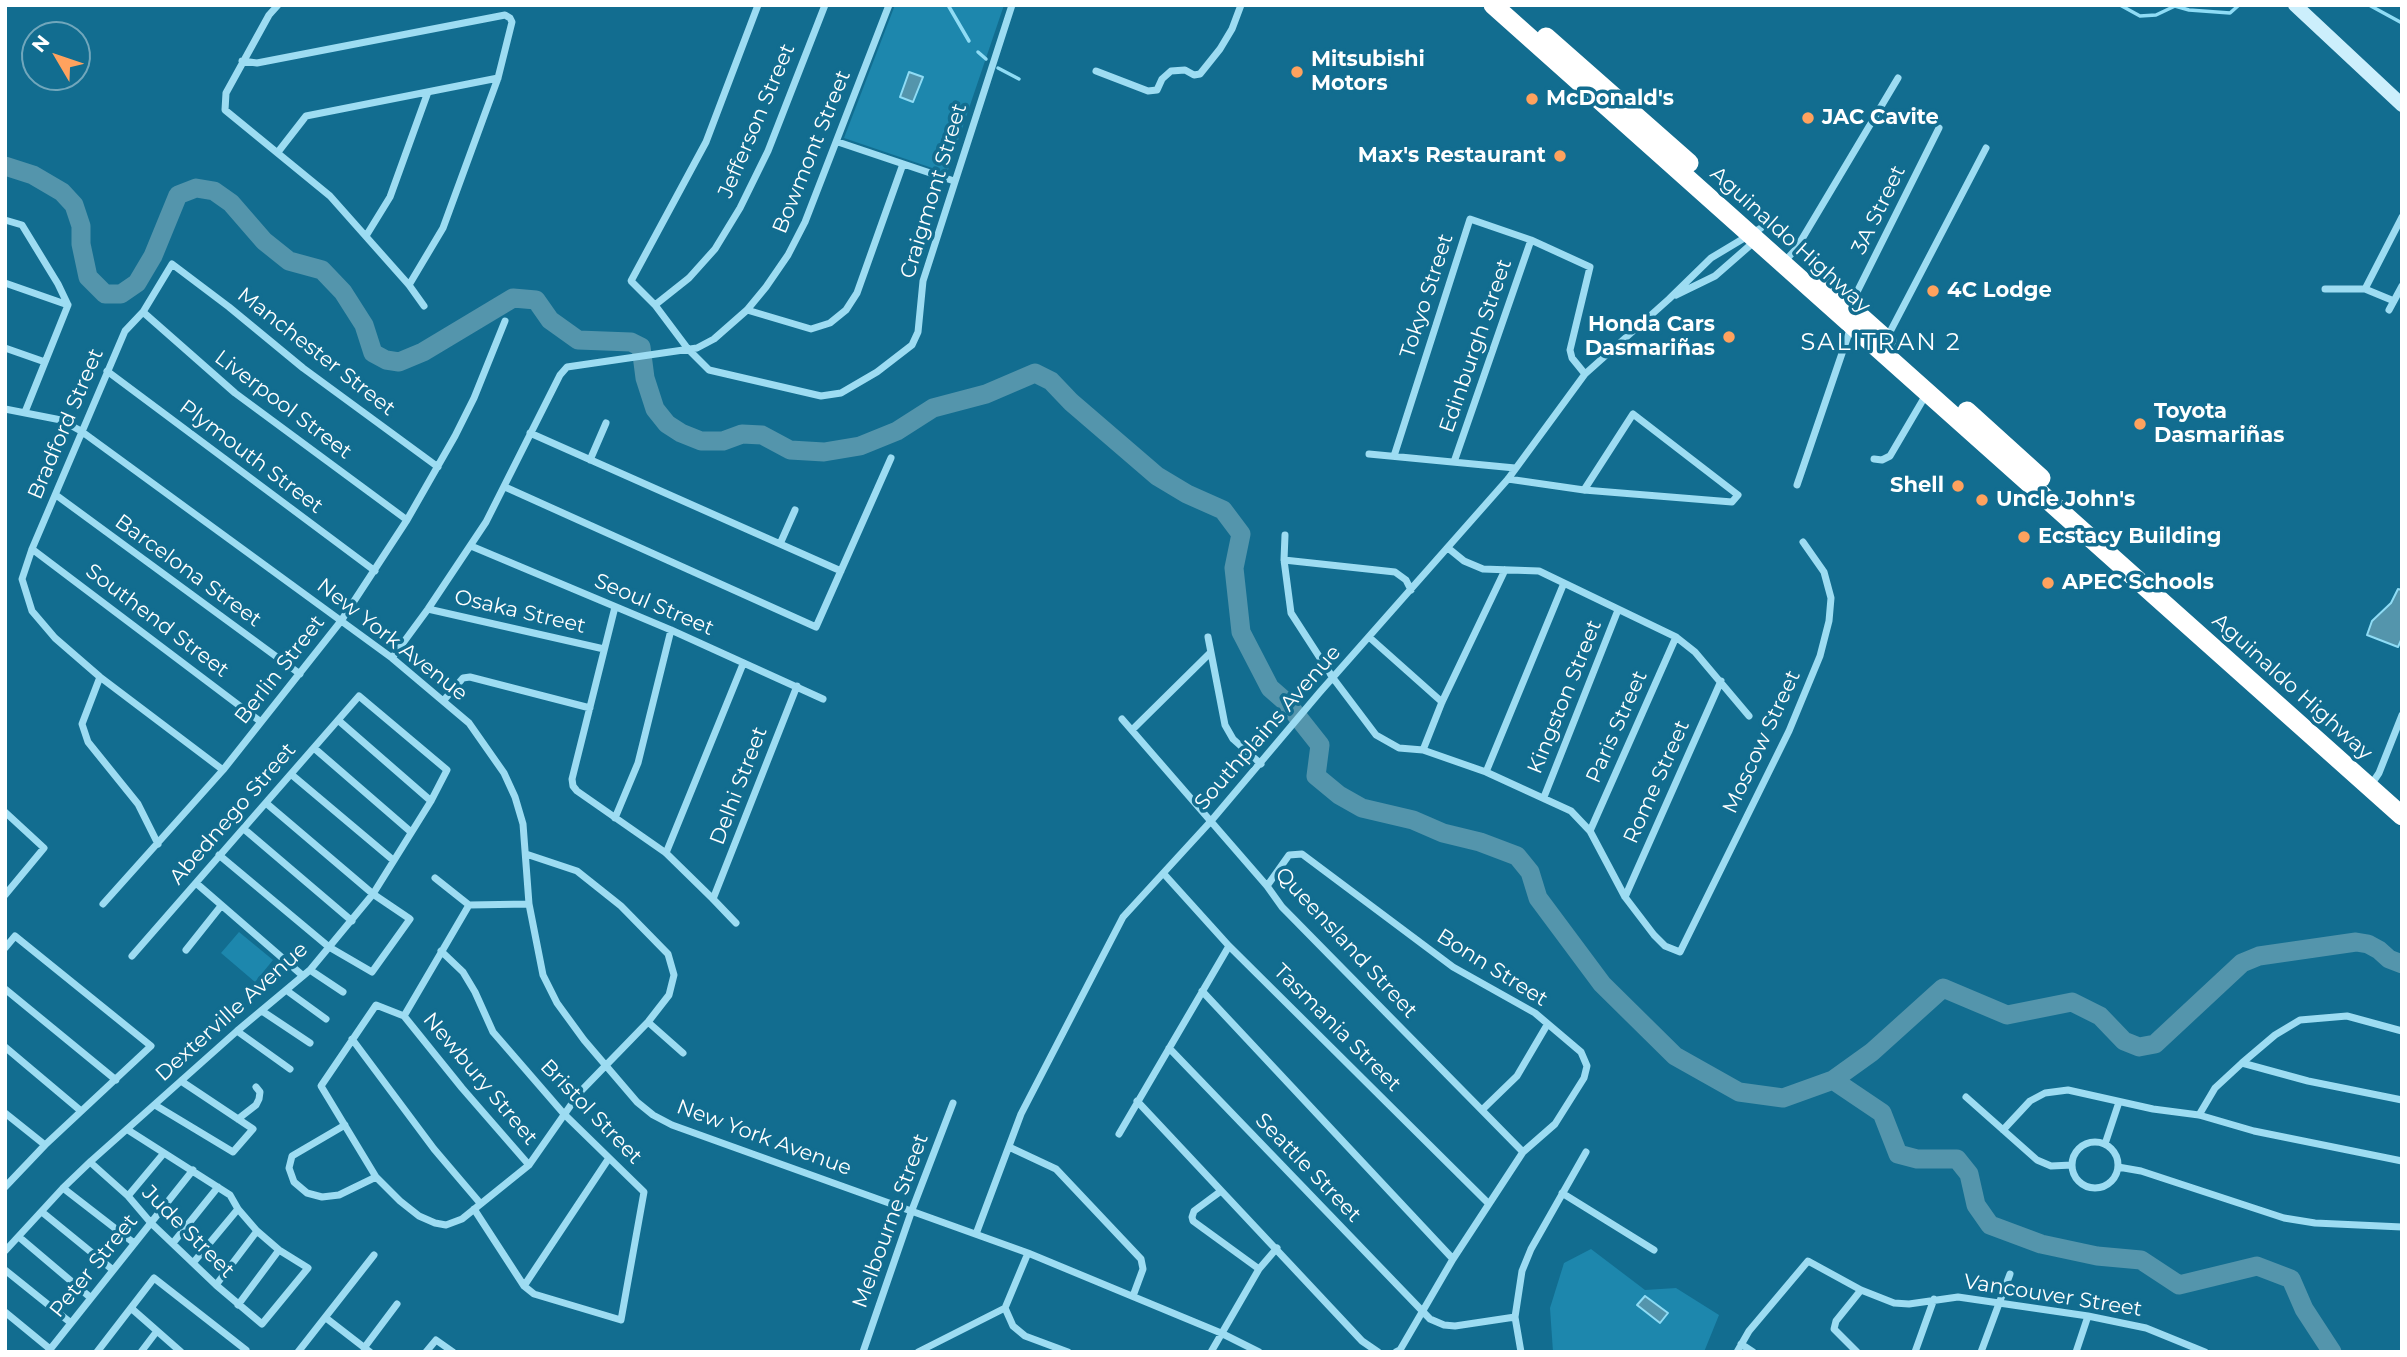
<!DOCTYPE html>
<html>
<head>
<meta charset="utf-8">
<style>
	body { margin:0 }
	#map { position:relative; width:2407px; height:1357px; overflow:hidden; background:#126d90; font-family:Montserrat,sans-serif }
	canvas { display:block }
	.frame { position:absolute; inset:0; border:7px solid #fff; pointer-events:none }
	.north { position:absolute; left:21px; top:21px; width:70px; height:70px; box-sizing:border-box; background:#126d90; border:2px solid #71a7bc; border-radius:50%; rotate:309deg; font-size:19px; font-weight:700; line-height:28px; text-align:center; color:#fff }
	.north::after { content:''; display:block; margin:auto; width:24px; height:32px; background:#ffa25e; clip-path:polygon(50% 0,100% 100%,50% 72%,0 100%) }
</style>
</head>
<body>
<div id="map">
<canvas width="2407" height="1357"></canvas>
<div class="frame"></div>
<div class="north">N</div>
</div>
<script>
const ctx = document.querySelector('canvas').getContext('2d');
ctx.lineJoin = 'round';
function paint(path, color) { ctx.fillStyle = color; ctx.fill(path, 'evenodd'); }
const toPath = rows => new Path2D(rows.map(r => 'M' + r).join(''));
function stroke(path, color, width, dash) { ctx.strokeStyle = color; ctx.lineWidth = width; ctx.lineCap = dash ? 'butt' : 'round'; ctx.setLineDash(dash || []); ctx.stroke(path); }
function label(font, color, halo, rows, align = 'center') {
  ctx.font = font + ' Montserrat,sans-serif'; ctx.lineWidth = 7; ctx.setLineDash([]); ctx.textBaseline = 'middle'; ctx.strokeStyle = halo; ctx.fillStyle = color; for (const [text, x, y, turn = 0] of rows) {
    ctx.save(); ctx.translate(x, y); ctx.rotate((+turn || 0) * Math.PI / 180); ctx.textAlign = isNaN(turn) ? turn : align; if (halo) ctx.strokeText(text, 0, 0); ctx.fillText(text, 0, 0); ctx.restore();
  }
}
paint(toPath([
	[895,5,1004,5,947,173,844,138],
	[239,932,273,960,255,982,221,953],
	[1591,1249,1645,1290,1676,1288,1719,1315,1704,1352,1553,1352,1550,1308,1564,1263]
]), '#1d87ad');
const water = toPath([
	[909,72,923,77,913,102,900,97,909,72],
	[2398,589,2402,590,2402,638,2398,647,2367,635,2372,621,2391,603,2398,589],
	[1645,1296,1668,1313,1660,1323,1637,1305,1645,1296]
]);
paint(water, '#5495ac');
stroke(water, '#8fdcf5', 2);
stroke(toPath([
	[948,5,969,41],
	[2120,5,2140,16,2156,15,2175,6,2189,10,2230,13,2239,5],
	[2369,5,2402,23],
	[978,52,986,59],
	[998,68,1019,79]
]), '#8fdcf5', 3.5);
stroke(toPath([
	[5,166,33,175,62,192,74,205,81,226,81,244,88,277,105,294,121,294,137,283,153,256,178,195,196,188,214,191,231,203,264,241,289,261,322,270,343,292,364,325,373,353,386,360,399,362,423,352,513,298,536,300,550,320,578,340,631,342,641,347,645,378,655,409,667,424,681,433,701,441,723,441,742,434,762,435,790,450,824,452,860,446,897,431,933,408,986,394,1035,373,1051,381,1071,402,1157,476,1187,494,1223,510,1241,534,1234,568,1241,632,1270,688,1286,702,1320,745,1316,776,1339,795,1362,808,1413,820,1443,833,1480,842,1517,856,1530,872,1538,898,1602,984,1675,1056,1739,1092,1783,1098,1833,1080,1872,1052,1943,988,2007,1015,2072,1002,2100,1016,2124,1041,2139,1047,2155,1044,2242,963,2259,956,2356,942,2368,944,2379,950,2389,959,2402,964],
	[1833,1080,1882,1113,1898,1154,1917,1159,1957,1159,1969,1174,1976,1205,1990,1225,2041,1244,2097,1256,2141,1260,2179,1285,2257,1266,2291,1279,2304,1309,2332,1352]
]), '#5495ac', 19);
stroke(toPath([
	[278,5,269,15,226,93,225,110,330,196,409,285,424,306],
	[758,5,706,142,631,281,655,305,688,349,709,370,821,396,841,393,877,372,912,345,918,332,923,281,1012,5],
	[242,61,257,63,505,15,510,18,512,22,498,78,443,228,409,285],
	[1096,71,1148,91,1157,90,1162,79,1171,71,1185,70,1194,75,1200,74,1220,49,1232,29,1241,5],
	[838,142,954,181],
	[278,152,306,116,498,78],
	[5,220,22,225,58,284,68,305,25,412],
	[366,236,390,197,428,92],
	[1784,262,1796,249,1898,78],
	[5,283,68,305],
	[2325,289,2365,289,2394,301],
	[2365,289,2402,217],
	[1676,295,1715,276,1755,241],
	[655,305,689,278,715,249,740,208,768,151,825,5],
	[1850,306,1939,128],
	[747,310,811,329,830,323,846,310,857,293,903,164],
	[2389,310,2402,286],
	[143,312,235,393,407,520],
	[1885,337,1891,330,1986,148],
	[5,348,45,362],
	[107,371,375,571],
	[5,409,61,420,81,431,392,658,469,723,504,773,515,797,523,824,529,904,543,975,557,1003,584,1040,637,1102,653,1115,672,1125,1028,1253,1221,1333,1259,1352],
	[530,433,841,571],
	[1369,454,1515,468],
	[1394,456,1470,219,1531,240,1590,267,1570,350,1572,358,1585,374],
	[1874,459,1882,460,1890,456,1927,393],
	[590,460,606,423],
	[1454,462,1531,240],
	[1508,479,1584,490,1732,502,1738,495,1633,414,1584,490],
	[1797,485,1851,327],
	[505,487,816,627,891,458],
	[56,495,300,674],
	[1285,535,1284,560,1291,613,1333,678,1376,735,1399,748,1423,750,1486,772,1571,811,1590,831,1625,897,1654,935,1665,946,1680,952,1789,731,1820,656,1829,621,1831,598,1824,572,1803,542],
	[780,544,795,510],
	[471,546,671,630,823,699],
	[1448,548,1464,561,1483,569,1539,571,1676,637,1695,652,1749,716],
	[32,549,261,722],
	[1284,560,1395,572,1406,580,1411,590],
	[615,607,572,779,573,786,577,791,666,853,713,899,736,923],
	[428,609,604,649],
	[1208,637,1225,725,1233,739,1261,764],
	[1369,637,1442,702],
	[392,658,428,609,486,522,560,375,567,367,697,348,714,339,747,310,766,287,788,255,805,222,889,5],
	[100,677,82,724,88,742,138,804,158,844],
	[444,700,463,678,470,677,590,708],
	[1122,719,1267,886,1282,907,1523,1152],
	[338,720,431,801],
	[1132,730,1210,653],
	[314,748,411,832],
	[1423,750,1442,702,1505,570],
	[223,770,100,677,55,638,32,611,22,579,32,549,125,331,143,312,172,264,229,307,303,368,438,467],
	[1486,772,1564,583],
	[292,775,393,860],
	[2371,785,2379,773,2402,715],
	[1544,797,1618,610],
	[5,812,44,848,5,895],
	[615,818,638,763,671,630],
	[244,829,352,921],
	[1590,831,1676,637],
	[666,853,743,664],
	[219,855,329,947,372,972,410,919,373,894,266,803],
	[1164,874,1229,946,1489,1204],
	[435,878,469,905],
	[196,883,302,975],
	[1267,886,1289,855,1302,854,1453,967,1535,1013,1581,1052,1587,1066,1584,1078,1555,1124,1523,1152,1453,1259,1400,1350,1396,1352],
	[1625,897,1721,681],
	[713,899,797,686],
	[103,904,223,770,341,621,407,520,455,436,474,398,505,321],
	[5,948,15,936,151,1046,45,1145,5,1187],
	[186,950,221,906],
	[441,951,463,972,475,992,493,1032,564,1114,644,1192,621,1320,534,1294,524,1286,474,1209],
	[310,970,343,992],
	[5,989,116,1080],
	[286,990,326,1019],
	[1202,991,1453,1259],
	[262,1011,310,1043],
	[404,1016,376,1005,321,1086,376,1177,400,1201,419,1216,435,1223,446,1225,462,1219,529,1165,580,1092,648,1022,669,995,674,975,668,954,621,906,577,871,526,854],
	[404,1016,462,1088,529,1165],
	[404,1016,469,905,529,904],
	[648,1022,683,1053],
	[237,1031,290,1069],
	[352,1039,434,1149,480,1203],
	[5,1047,81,1111],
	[1169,1048,1430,1319,1444,1325,1455,1326,1515,1317],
	[2242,1063,2275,1035,2300,1020,2347,1016,2402,1031],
	[1966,1097,2037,1160,2051,1166,2072,1165],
	[1137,1101,1362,1341,1378,1352],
	[155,1105,233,1152,253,1129,181,1081],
	[1483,1109,1517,1076,1547,1025],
	[5,1113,45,1145],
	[2199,1115,2215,1088,2242,1063,2308,1081,2402,1100],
	[238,1119,256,1105,259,1099,260,1092,256,1087],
	[345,1125,292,1156,289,1168,294,1182,307,1193,322,1197,339,1195,376,1177],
	[2003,1130,2030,1101,2045,1093,2068,1090,2153,1109,2199,1115,2254,1131,2402,1161],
	[1119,1134,1229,946],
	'2072 1165a23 23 0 1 1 46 0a23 23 0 1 1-46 0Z',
	[2105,1144,2119,1102],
	[1009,1147,1056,1169,1141,1259,1143,1269,1133,1296],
	[90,1162,128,1196,151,1223,216,1285,262,1324,308,1268,279,1250,257,1231,238,1209,230,1195,128,1130],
	[2118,1167,2141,1171,2284,1218,2315,1223,2402,1227],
	[63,1188,134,1243],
	[1221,1191,1194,1211,1192,1217,1193,1221,1259,1269],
	[1562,1193,1654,1250],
	[128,1196,164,1153],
	[42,1212,113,1270],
	[976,1234,1021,1114,1123,917,1211,821,1320,692,1508,479,1585,374,1669,299,1711,258,1761,228],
	[19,1237,91,1298],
	[173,1243,218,1187],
	[5,1251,63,1188,90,1162,237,1031,310,970,373,894,431,801,447,770,359,696,132,956],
	[1028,1253,1005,1308,1013,1326,1025,1336,1068,1352],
	[193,1263,238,1209],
	[5,1270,71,1323],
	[216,1285,257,1231],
	[524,1286,609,1158],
	[238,1305,279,1250],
	[131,1308,181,1352],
	[5,1312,50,1349],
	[326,1318,370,1352],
	[1741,1344,1753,1352],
	[364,1348,397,1304],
	[48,1352,193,1170],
	[97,1352,154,1278,246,1350],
	[141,1352,157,1331],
	[298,1352,374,1255],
	[426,1352,436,1340,453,1352],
	[863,1352,912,1210,953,1103],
	[918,1352,1005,1308],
	[1211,1352,1259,1269,1277,1248],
	[1521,1352,1515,1317,1522,1271,1531,1249,1586,1152],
	[1737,1352,1749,1331,1808,1261,1861,1290,1894,1303,1909,1304,1958,1297,2088,1316,2146,1328,2205,1352],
	[1857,1352,1834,1329,1836,1321,1861,1290],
	[1915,1352,1934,1299],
	[1981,1352,2010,1274],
	[2076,1352,2088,1316]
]), '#9ddcf2', 7);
stroke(toPath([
	[2295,5,2402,105]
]), '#cceffc', 14);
stroke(toPath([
	[1493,5,2402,816],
	[1546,37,1689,163],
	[1823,283,1887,340],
	[1967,411,2041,478]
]), '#fff', 19);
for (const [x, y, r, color] of [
	[1297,72,7,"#ffa25e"],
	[1532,99,7,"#ffa25e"],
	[1808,118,7,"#ffa25e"],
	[1560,156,7,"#ffa25e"],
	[1933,291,7,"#ffa25e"],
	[1729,337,7,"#ffa25e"],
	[2140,424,7,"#ffa25e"],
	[1958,486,7,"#ffa25e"],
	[1982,500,7,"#ffa25e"],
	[2024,537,7,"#ffa25e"],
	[2048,583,7,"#ffa25e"]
]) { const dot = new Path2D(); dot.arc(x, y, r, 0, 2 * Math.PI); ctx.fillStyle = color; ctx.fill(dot); stroke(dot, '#126d90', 2.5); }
label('bold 21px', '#fff', '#126d90', [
	["Mitsubishi",1311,60],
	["Motors",1311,84],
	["McDonald's",1546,99],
	["JAC Cavite",1822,118],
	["Max's Restaurant",1546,156,"right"],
	["4C Lodge",1947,291],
	["Honda Cars",1715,325,"right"],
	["Dasmariñas",1715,349,"right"],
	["Toyota",2154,412],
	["Dasmariñas",2154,436],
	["Shell",1944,486,"right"],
	["Uncle John's",1996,500],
	["Ecstacy Building",2038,537],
	["APEC Schools",2062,583]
], 'left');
label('21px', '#fff', '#126d90', [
	["Jefferson Street",757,121,-67],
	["Bowmont Street",812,152,-68],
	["Craigmont Street",934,191,-73],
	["3A Street",1879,210,-64],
	["Aguinaldo Highway",1790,240,42],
	["Tokyo Street",1427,296,-72],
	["Edinburgh Street",1476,346,-71],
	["Manchester Street",316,352,38],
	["Liverpool Street",283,405,37],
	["Bradford Street",66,424,-67],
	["Plymouth Street",251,457,37],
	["Barcelona Street",188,571,36],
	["Seoul Street",654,605,23],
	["Osaka Street",520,612,13],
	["Southend Street",157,621,37],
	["New York Avenue",392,640,38],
	["Berlin Street",280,670,-52],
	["Aguinaldo Highway",2292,687,42],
	["Kingston Street",1565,697,-68],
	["Paris Street",1617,727,-66],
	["Southplains Avenue",1268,728,-49],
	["Moscow Street",1762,742,-65],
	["Rome Street",1657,782,-66],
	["Delhi Street",739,786,-69],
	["Abednego Street",233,814,-49],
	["Queensland Street",1346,943,47],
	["Bonn Street",1492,968,32],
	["Dexterville Avenue",232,1012,-42],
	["Tasmania Street",1337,1028,45],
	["Newbury Street",480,1079,50],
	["Bristol Street",591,1112,46],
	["New York Avenue",764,1138,20],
	["Seattle Street",1308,1168,46],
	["Melbourne Street",891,1221,-70],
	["Jude Street",188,1232,45],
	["Peter Street",94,1266,-51],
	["Vancouver Street",2053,1296,9]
]);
ctx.letterSpacing = '2px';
label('24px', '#fff', '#126d90', [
	["SALITRAN 2",1881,343]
]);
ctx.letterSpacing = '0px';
</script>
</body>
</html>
